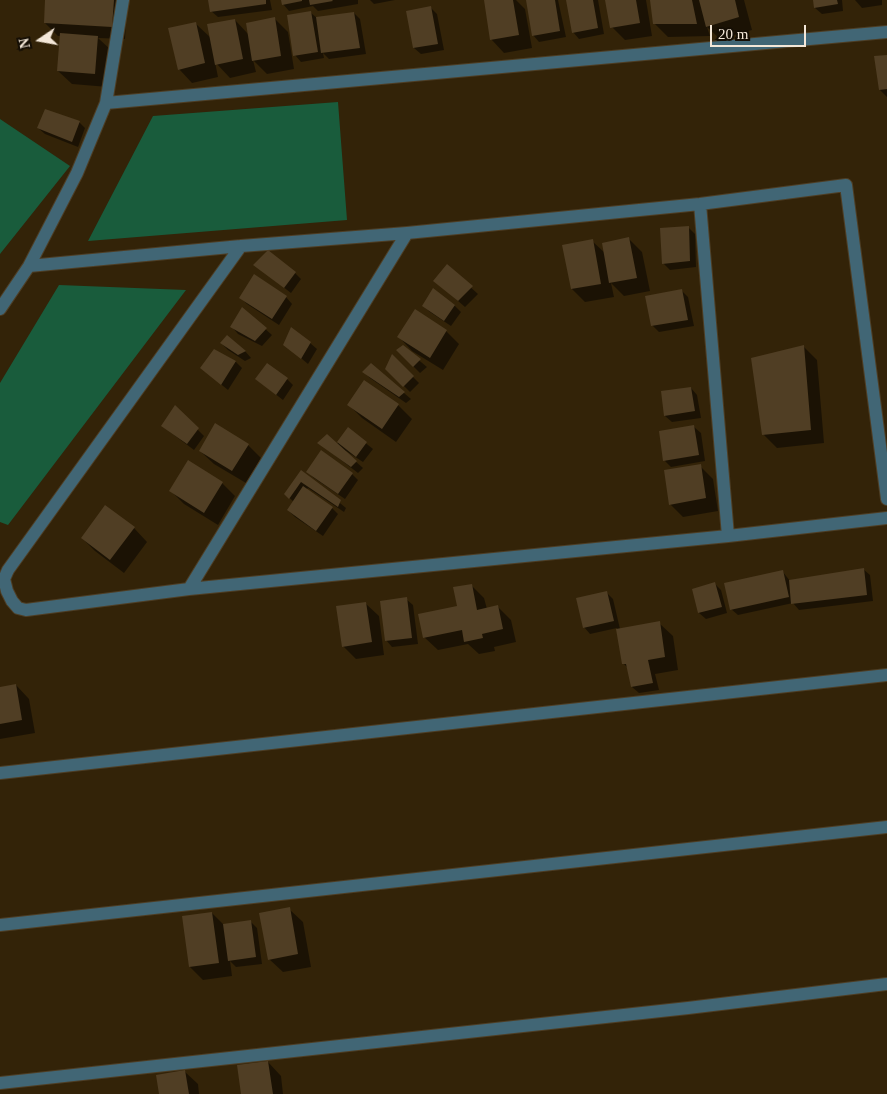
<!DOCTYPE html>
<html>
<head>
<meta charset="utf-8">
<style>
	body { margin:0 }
	#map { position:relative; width:887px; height:1094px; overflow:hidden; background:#332308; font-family:Georgia,serif }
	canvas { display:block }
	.north { position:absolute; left:15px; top:15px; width:50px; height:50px; -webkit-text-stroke:4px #150e04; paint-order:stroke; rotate:258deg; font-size:14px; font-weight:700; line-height:20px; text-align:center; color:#f3e7d8 }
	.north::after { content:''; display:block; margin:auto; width:18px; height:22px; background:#f3e7d8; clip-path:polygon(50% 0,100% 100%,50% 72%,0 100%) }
	.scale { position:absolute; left:710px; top:25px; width:96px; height:22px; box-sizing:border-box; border:2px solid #f3e7d8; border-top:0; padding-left:6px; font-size:15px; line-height:18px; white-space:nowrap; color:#f3e7d8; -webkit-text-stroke:4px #150e04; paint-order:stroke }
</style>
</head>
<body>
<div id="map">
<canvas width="887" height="1094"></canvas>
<div class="north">N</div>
<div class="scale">20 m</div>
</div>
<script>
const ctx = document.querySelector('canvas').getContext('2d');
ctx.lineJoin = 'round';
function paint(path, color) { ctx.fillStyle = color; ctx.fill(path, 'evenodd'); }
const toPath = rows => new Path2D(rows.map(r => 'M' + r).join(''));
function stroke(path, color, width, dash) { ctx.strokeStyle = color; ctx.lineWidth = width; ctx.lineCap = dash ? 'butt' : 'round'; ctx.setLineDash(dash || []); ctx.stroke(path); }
paint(toPath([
	[338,102,347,220,88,241,153,116],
	[0,119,70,166,0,254],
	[59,285,186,290,8,525,0,522,0,383]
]), '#195c3c');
paint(toPath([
	[46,0,123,0,127,4,125,39,98,38,111,50,108,87,72,84,58,71,61,36,58,36,45,23],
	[210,0,270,0,272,10,218,17,211,11],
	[282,0,358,0,358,4,318,11,313,6,289,11,283,4],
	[370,0,395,0,374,4],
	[485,0,516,0,525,9,532,48,504,53,491,39],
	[527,0,558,0,566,37,539,42,533,35],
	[567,0,598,0,604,34,579,39,573,32],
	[607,0,646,0,652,36,625,40,612,27],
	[652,0,744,0,752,30,720,39,707,27,710,36,668,37,654,23],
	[814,0,842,0,843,11,822,14,815,8],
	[855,0,882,0,882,5,862,8],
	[431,8,437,14,444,50,421,54,414,48,408,12],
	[311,13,317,18,354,13,360,19,366,54,329,59,323,53,324,58,301,62,295,55],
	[275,19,288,32,294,69,267,74,253,60,256,72,230,78,215,62,218,77,192,83,179,69,195,23,212,39,235,20,249,35],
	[887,56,887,97,880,90],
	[79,122,85,128,78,147,45,134,38,128],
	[688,227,695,234,696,267,670,270,663,263],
	[629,239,642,252,650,291,624,296,611,283,614,297,585,302,572,289,564,246,592,241,605,253],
	[255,265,295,273,301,279,291,293],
	[447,266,478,294,465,307,435,281],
	[681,290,688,297,694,326,659,332,652,325],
	[240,297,286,297,292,304,279,325,247,304],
	[454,305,461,312,451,326,430,312,423,306],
	[243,309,272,335,262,346,238,334,232,327],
	[446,331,459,344,443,370,412,351,399,337],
	[227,337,245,351,251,358,245,361,228,350,221,343],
	[310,343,317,349,308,364,289,348],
	[403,347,427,367,420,373,398,351],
	[804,347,817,360,824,443,777,448,764,435],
	[214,351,236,362,242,368,228,390,201,368],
	[392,356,419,383,410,392,387,369],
	[371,364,404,393,411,399,406,403,370,378,364,372],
	[256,379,287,379,293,385,283,400],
	[364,382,398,405,412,419,396,442,362,418,349,405],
	[691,388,697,395,701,418,672,422,665,416,662,392],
	[175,407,204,436,194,450,162,426],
	[694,427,701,433,705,461,671,467,665,461],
	[348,429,373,449,363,462,346,451,345,452,363,468,358,473,319,443,337,444],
	[248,445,261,458,246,483,214,464,200,451],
	[700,466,713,479,718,511,683,517,670,504],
	[302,472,346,508,344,512,308,488,306,490,332,508,338,514,323,536,295,517,288,510,294,502,285,494],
	[308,472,352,474,358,480,345,499,314,478],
	[222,483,235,496,218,525,184,504,171,491],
	[105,507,134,528,147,542,124,573,95,551,82,538],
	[863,569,870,575,873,601,799,610,793,603,738,615,731,609,783,572,790,581],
	[715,584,721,590,727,613,706,619,699,613],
	[471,585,484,598,487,609,498,607,511,620,516,642,494,647,495,651,479,654,468,644,438,650,424,637,459,607],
	[607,593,613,599,620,629,659,623,673,636,678,670,655,674,659,690,639,693,632,687,629,669,623,663,617,628,590,634,584,627],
	[406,599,413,605,418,644,392,647,386,640],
	[365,603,379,616,384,655,356,659,343,646],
	[16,685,29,699,35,733,0,739,0,688],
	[289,909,303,922,311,967,283,972,269,959],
	[212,913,224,925,251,922,257,928,262,964,236,967,230,961,232,976,203,980,190,967,184,917],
	[268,1062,281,1076,283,1094,242,1094],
	[184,1071,198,1084,199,1094,160,1094]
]), '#0007');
paint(toPath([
	[45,0,114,0,112,27,44,23],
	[208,0,266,0,266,4,210,12],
	[281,0,302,0,302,1,282,5],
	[309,0,332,0,333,1,310,5],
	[484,0,513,0,519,35,490,40],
	[526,0,555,0,560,31,532,36],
	[566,0,593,0,598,28,572,33],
	[605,0,636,0,640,23,610,28],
	[650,0,692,0,697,24,653,24],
	[699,0,735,0,739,17,706,27],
	[813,0,837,0,838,4,814,8],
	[431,6,438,44,413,48,406,11],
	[311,11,318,52,293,56,287,15],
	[354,12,360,48,321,53,316,17],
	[275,17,281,56,252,61,246,23],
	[235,19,243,59,215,65,207,24],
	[196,22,205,63,178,70,168,28],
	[60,33,98,36,95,74,57,71],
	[887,55,887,89,879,90,874,56],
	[45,109,80,121,72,142,37,128],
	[689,226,690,261,662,264,660,228],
	[629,237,637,278,609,283,602,243],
	[593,239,601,284,571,289,562,245],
	[268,250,296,272,284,288,253,265],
	[447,264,473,286,458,301,433,281],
	[254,274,287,296,272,319,239,298],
	[433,288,455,305,444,321,422,306],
	[682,289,688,320,651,326,645,296],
	[242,307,267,328,255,341,230,327],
	[415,309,447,330,430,358,397,337],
	[291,327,311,342,301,359,283,345],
	[227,335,246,351,238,355,220,343],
	[403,345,421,359,413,367,396,350],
	[804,345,811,430,762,435,751,358],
	[214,349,236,361,221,385,200,368],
	[392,354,414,376,403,387,385,369],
	[267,363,288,378,276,395,255,379],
	[371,363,405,392,399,397,362,372],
	[364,380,399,404,382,429,347,405],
	[691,387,695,411,664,416,661,391],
	[175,405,199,428,187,444,161,426],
	[215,423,249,444,232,471,199,451],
	[694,425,699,455,663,461,659,431],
	[348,427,367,442,356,457,337,442],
	[327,434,357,461,351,467,317,443],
	[321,450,353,473,338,494,306,472],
	[188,460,223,482,204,513,169,491],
	[701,464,706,498,669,505,664,470],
	[301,470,341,500,338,507,301,482,289,499,284,494],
	[303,486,333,507,316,531,287,510],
	[105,505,135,527,110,560,81,538],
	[864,568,867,595,791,604,789,580],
	[783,570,789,597,730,610,724,583],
	[715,582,722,607,698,613,692,589],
	[472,584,477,610,498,605,503,629,482,634,483,638,464,642,462,630,423,638,418,614,457,606,453,587],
	[607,591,614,621,583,628,576,598],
	[407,597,412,638,385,641,380,601],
	[366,602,372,642,342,647,336,606],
	[660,621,665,657,648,660,653,683,631,687,626,664,622,664,616,629],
	[16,684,22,720,0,724,0,687],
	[290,907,298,954,268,960,259,913],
	[212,912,219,963,189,967,182,916],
	[251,920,256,957,228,961,223,924],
	[268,1061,273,1094,241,1094,237,1065],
	[185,1070,189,1094,159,1094,156,1075]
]), '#503e24');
const minor = toPath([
	[106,103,887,32],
	[700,204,728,536],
	[241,246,8,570,4,579,7,591,12,601,18,608,26,610,189,589,728,536,887,518],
	[29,266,241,246,407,233,700,204,846,185,887,499],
	[0,309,29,266,77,173,106,103,123,0],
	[189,589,407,233],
	[0,773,887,675],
	[0,925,887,827],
	[0,1083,688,1008,887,984]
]);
stroke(minor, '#4e3e25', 14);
stroke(minor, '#416675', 12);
</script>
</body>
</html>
